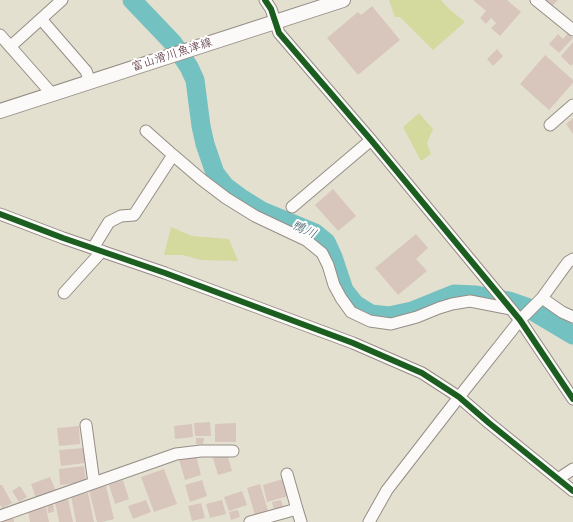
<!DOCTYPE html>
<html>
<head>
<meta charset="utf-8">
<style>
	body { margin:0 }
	canvas { display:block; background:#e4e0d0 }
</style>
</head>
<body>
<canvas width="573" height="522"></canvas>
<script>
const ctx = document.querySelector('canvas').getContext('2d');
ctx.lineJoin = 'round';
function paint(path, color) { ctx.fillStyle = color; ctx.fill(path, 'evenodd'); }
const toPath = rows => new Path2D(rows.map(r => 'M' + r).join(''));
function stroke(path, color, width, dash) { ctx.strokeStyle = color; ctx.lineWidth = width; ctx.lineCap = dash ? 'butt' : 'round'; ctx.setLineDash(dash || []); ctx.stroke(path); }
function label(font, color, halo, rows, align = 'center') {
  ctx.font = font + ' "Patrick Hand","Klee One",sans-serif'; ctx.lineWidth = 4; ctx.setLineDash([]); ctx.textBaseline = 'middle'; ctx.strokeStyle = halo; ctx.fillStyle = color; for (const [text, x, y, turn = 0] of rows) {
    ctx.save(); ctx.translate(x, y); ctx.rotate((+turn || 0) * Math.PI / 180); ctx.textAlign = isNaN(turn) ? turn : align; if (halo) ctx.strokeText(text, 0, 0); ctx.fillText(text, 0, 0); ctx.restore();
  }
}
paint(toPath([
	[389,0,441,0,449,9,465,22,433,50,400,17,395,17],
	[419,113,433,129,427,143,431,154,421,161,403,127],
	[171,227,192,236,229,239,238,261,201,260,183,255,164,255]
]), '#d4d99e');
stroke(toPath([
	[132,0,173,43,189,67,195,80,201,126,205,144,215,173,225,186,241,198,262,211,315,233,326,242,333,257,344,290,355,304,371,314,389,316,412,311,454,294,476,295,509,301,526,307,573,335]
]), '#74c1c1', 19);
paint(toPath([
	[473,0,507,0,521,12,500,36,491,28,496,23,491,18,486,24,480,18,486,11],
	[545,0,558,0,552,6],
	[372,6,400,40,358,75,327,38,358,12,361,15],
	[568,33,573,38,559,53,549,44,558,34,563,39],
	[573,42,573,64,571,66,561,56],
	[497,49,503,56,493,66,487,59],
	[545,55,573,80,573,83,549,110,520,84],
	[573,118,573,134,566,124],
	[333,189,356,216,338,231,315,205],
	[416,234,428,248,416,259,427,271,398,295,375,268],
	[210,422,211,436,195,436,194,423],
	[236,423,236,442,215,442,215,424],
	[192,424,193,437,175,439,174,426],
	[79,426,80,444,59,446,57,428],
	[196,438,204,438,203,444,196,444],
	[83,448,85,463,61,466,59,450],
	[227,454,232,471,218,475,213,458],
	[196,455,201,475,185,480,179,460],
	[84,466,86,482,60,485,59,469],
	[164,469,177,504,154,512,141,477],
	[50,477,56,491,36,498,31,484],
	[283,479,288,496,267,502,263,485],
	[123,480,129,499,115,504,109,485],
	[202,480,207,496,190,502,185,485],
	[260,484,268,511,255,515,247,488],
	[0,485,2,485,12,503,2,508,0,505],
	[20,486,27,497,19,502,12,491],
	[106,486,114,519,102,522,97,522,89,490],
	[242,491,247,505,229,511,224,497],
	[88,493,94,522,76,522,71,496],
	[68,499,73,522,59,522,55,502],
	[146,500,151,512,133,519,128,506],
	[222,500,226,514,210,518,206,504],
	[281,500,283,507,274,510,272,502],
	[53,502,54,512,48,513,47,503],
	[201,503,205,518,192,521,188,506],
	[46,507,49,522,30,522,28,510],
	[238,510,240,517,231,520,229,512],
	[0,519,14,519,14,522,0,522]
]), '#d8c6bc');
const minor = toPath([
	[265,0,271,9,279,33,371,140,520,320,573,399],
	[536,0,573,30],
	[41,19,86,71,90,82],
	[0,35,52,94],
	[11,46,62,0],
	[550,125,573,105],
	[173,155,201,179,226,198,255,216,306,240,322,253,328,265,334,285,341,298,351,312,370,321,391,324,417,317,439,308,452,304,470,301,511,309],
	[292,207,371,140],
	[0,214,63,238,165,273,353,343,422,373,459,397,489,423,573,491],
	[93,248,109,222,121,216,134,215,173,155,146,131],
	[64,293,102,251],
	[542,298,562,312,573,317],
	[86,425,94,483],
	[287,474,297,509],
	[558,479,573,469],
	[0,516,176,454,201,451,233,451],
	[250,522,297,509,301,522],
	[369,522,387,490,459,397,520,320,542,298,568,262,573,259]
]);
const major = toPath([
	[0,111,343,0]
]);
stroke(minor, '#968d87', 13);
stroke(major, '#968d87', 16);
stroke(minor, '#fbfaf8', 11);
stroke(major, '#fbfaf8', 14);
stroke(toPath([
	[265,0,271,9,279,33,371,140,520,320,573,399],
	[0,214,63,238,165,273,353,343,422,373,459,397,489,423,573,491]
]), '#1b5e20', 6);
label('12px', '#4a1f2b', '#fff', [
	["富山滑川魚津線",172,55,-18]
]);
label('italic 13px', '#47626b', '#fff', [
	["鴨川",304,230,26]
]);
</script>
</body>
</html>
